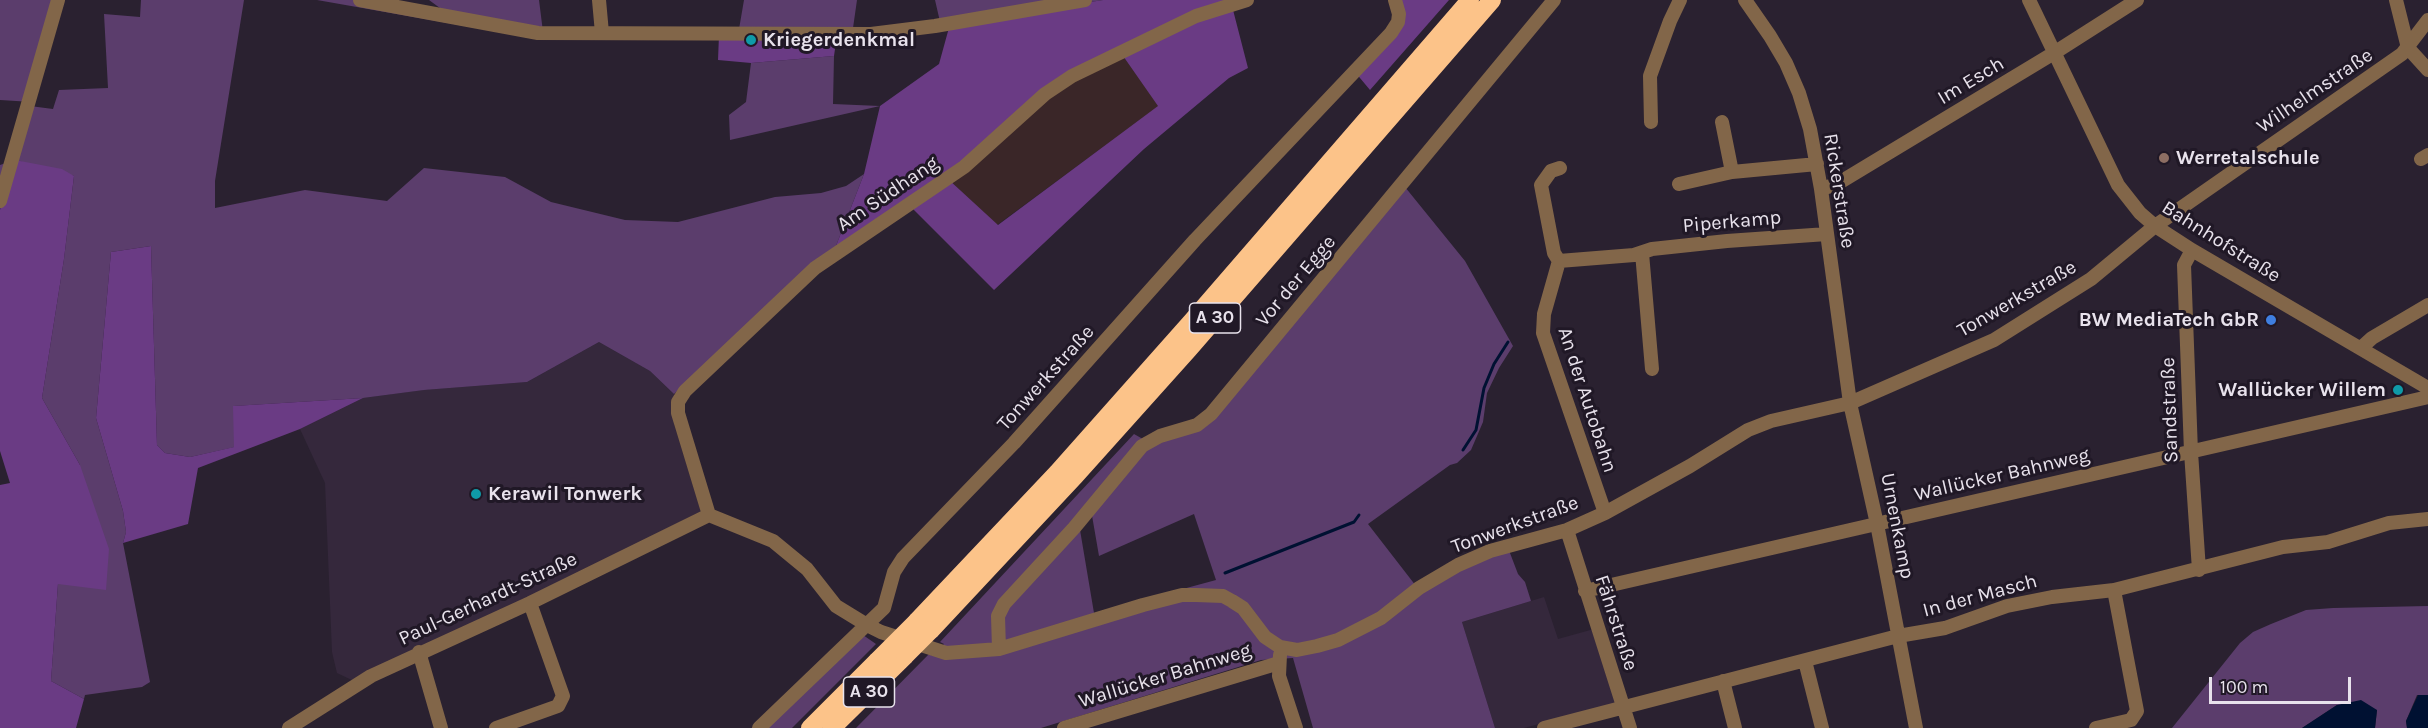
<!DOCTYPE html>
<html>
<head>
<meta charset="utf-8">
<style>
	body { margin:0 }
	#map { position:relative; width:2428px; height:728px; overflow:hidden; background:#2a2130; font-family:Karla,sans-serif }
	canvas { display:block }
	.scale { position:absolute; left:2209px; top:677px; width:142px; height:27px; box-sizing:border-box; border:3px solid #e8e2ec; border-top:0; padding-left:8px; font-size:18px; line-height:21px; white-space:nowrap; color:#e8e2ec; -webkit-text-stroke:4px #201826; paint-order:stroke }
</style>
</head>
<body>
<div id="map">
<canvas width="2428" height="728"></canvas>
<div class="scale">100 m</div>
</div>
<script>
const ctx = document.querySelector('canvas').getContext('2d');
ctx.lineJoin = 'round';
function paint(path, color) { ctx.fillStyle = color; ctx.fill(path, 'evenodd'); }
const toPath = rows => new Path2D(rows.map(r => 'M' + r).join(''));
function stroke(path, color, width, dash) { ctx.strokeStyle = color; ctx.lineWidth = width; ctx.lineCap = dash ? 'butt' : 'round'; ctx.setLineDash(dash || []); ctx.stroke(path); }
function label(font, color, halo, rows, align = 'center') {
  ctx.font = font + ' Karla,sans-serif'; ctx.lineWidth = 6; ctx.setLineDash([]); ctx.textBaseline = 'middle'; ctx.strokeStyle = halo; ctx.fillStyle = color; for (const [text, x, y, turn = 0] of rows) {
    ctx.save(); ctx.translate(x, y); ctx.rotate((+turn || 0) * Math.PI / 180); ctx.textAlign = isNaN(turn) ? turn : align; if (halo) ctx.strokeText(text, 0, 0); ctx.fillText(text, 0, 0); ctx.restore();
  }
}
paint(toPath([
	[1121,53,1159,106,997,225,948,179,1046,95]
]), '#3a2628');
paint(toPath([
	[599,342,650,371,674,394,674,424,701,512,356,682,337,673,332,652,325,483,300,429,363,398,423,390,527,382],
	[1544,597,1558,639,1594,629,1617,703,1524,728,1495,728,1462,622]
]), '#35283c');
paint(toPath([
	[0,0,60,0,32,102,0,100],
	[141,0,244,0,215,181,215,208,305,190,387,201,424,168,505,177,551,202,625,220,678,222,775,197,821,193,846,186,864,174,834,251,674,394,650,371,599,342,527,382,424,390,363,398,234,406,235,447,190,457,165,453,157,445,151,246,111,252,96,418,123,511,126,532,123,543,150,682,142,687,85,695,84,699,51,681,58,584,80,465,42,398,64,259,74,176,15,160,0,210,0,165,15,160,30,106,53,109,59,90,108,88,104,14,140,17],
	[317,0,380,0,444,11,429,0,539,0,544,40],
	[744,0,857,0,852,35,738,35],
	[935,0,1103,0,941,26],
	[834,56,833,104,880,106,730,140,729,115,746,102,751,63],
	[1405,187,1465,261,1513,346,1499,368,1487,393,1483,422,1471,450,1457,463,1450,465,1368,524,1416,586,1505,540,1518,574,1525,582,1531,601,1462,622,1495,728,1313,728,1293,658,1261,660,1041,728,856,728,929,654,933,656,944,644,940,642,1134,434,1150,443,1197,428],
	[1090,504,1099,556,1194,514,1216,580,1094,613,1078,518],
	[2428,606,2428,695,2417,695,2406,721,2407,728,2375,728,2377,710,2337,705,2302,728,2172,728,2240,643,2253,632,2271,624,2306,610,2333,608],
	[863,635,876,644,792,728,764,728]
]), '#5b3d6c');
paint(toPath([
	[1103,0,1243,0,1196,16,1071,75,1044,93,963,167,934,187,948,179,998,225,1158,106,1121,53,1196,17,1232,6,1248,68,1229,78,1144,149,994,290,908,204,834,251,864,174,880,106,939,64,950,24],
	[1399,0,1449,0,1370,90,1355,72,1391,34],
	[719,35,837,35,834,56,751,63,718,60],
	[15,160,62,169,74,176,64,259,42,398,80,465,109,549,106,590,58,584,51,681,84,699,76,728,0,728,0,485,10,483,0,451,0,210],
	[151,246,157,445,165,453,190,457,234,447,233,406,363,398,300,429,198,468,188,524,123,543,126,532,123,511,96,418,111,252]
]), '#6a3b84');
paint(toPath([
	[2418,695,2428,695,2428,728,2407,728,2406,721],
	[2361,700,2377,710,2375,728,2302,728,2337,705]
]), '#001132');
stroke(toPath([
	[1463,450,1476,430,1484,388,1494,364,1508,342],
	[1225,573,1354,522,1359,515]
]), '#001132', 3);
stroke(toPath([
	[360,0,538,33,871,34,935,26,1085,0],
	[599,0,602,33],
	[1745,0,1770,36,1786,63,1799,93,1810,129,1821,189,1850,403,1877,524,1916,728],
	[2029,0,2118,185,2140,213,2155,226,2192,250,2428,388],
	[2396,0,2408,48,2428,70],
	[1651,122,1650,76,1670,21,1680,0],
	[1722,122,1732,172],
	[2421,159,2428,155],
	[1679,184,1732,172,1817,164],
	[1821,189,1837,184,2054,53,2137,0],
	[0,201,58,0],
	[2192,250,2184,265,2191,452,2199,570],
	[1642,253,1652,369],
	[1559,261,1634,255,1652,249,1727,241,1827,234],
	[1559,261,1544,314,1543,333,1605,513],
	[1559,261,1554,253,1541,185,1551,171,1560,168],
	[2361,348,2372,338,2428,305],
	[709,515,773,541,807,569,836,606,867,625,881,632,946,653,999,649,1143,605,1182,595,1196,595,1223,596,1232,601,1243,608,1265,637,1280,647,1297,650,1317,646,1338,640,1381,618,1419,588,1458,565,1490,551,1567,530,1605,513,1690,466,1748,430,1771,421,1850,403,1994,340,2091,279,2155,226,2402,54,2428,20],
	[709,515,678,413,678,402,685,391,815,268,964,167,1045,94,1072,76,1196,16,1247,0],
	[1567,530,1630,728],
	[1585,591,2428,397],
	[999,649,998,616,1004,604,1074,528,1142,446,1160,436,1197,425,1211,414,1554,0],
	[419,652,441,728],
	[1280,655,1279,676,1296,728],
	[1805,661,1822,728],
	[1723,681,1735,728],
	[289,728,371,676,530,603,709,515],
	[496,728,558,706,563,696,530,603],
	[759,728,884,608,894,572,903,558,1014,443,1195,240,1391,33,1398,22,1399,14,1395,0],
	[1064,728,1279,663],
	[1544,728,1898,636,1945,628,2007,606,2052,597,2114,590,2283,547,2328,542,2389,523,2428,519],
	[2096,728,2131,720,2137,711,2114,590]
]), '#826649', 14);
stroke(toPath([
	[917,621,1057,473,1192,321,1470,0],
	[931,630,1075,476,1189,349,1492,0],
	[810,728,877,661],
	[832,728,905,656]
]), '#fcc389', 18);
stroke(toPath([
	[905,656,931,630],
	[877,661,917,621]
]), '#fcc389', 18);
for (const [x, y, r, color] of [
	[751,40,6,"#0f9aa8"],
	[2164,158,6,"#8d6e63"],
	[2271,320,6,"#3f7fe0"],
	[2398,390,6,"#0f9aa8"],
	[476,494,6,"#0f9aa8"]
]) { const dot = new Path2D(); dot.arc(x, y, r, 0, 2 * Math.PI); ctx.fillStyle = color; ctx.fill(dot); stroke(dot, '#201826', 2); }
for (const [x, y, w] of [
	[1215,318,51],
	[869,692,51]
]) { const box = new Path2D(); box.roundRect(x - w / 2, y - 15, w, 30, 4.5); ctx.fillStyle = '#201826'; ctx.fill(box); stroke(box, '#e8e2ec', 1.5); }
label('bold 18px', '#e8e2ec', null, [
	["A 30",1215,318],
	["A 30",869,692]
]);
label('bold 20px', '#e8e2ec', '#201826', [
	["Kriegerdenkmal",763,40],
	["Werretalschule",2176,158],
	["BW MediaTech GbR",2259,320,"right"],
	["Wallücker Willem",2386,390,"right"],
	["Kerawil Tonwerk",488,494]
], 'left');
label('20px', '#e8e2ec', '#201826', [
	["Im Esch",1971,81,-31],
	["Wilhelmstraße",2315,91,-34],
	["Rickerstraße",1839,191,81],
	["Am Südhang",888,194,-34],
	["Piperkamp",1732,222,-5],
	["Bahnhofstraße",2221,242,32],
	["Vor der Egge",1296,281,-50],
	["Tonwerkstraße",2017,299,-30],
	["Tonwerkstraße",1046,378,-48],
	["An der Autobahn",1587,400,72],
	["Sandstraße",2170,410,-92],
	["Wallücker Bahnweg",2002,475,-13],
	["Tonwerkstraße",1515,525,-20],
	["Urnenkamp",1897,526,79],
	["In der Masch",1980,596,-15],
	["Paul-Gerhardt-Straße",488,599,-25],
	["Fährstraße",1616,623,72],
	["Wallücker Bahnweg",1165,676,-17]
]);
</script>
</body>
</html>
